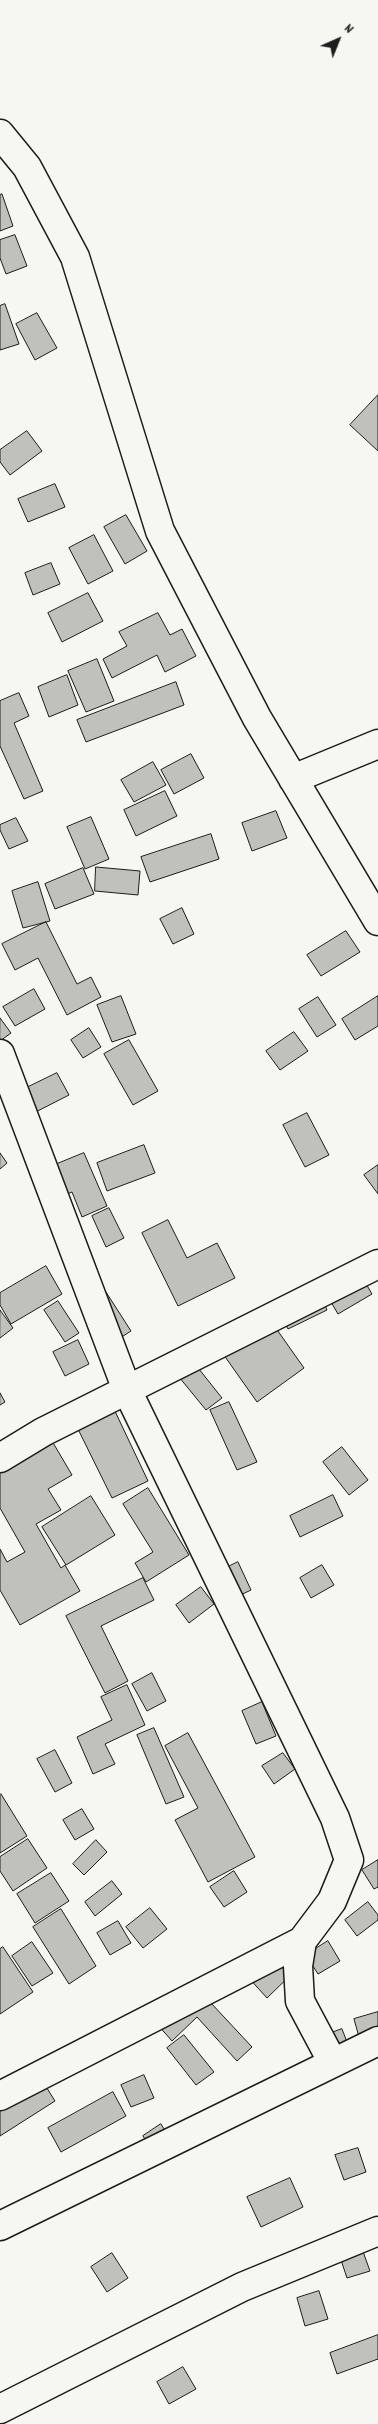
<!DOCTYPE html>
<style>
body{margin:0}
#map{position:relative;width:378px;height:2424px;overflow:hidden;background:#f6f6f2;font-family:Dekko,sans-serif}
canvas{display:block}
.north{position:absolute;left:313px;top:15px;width:50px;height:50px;-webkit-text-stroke:4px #f6f6f2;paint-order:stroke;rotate:44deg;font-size:14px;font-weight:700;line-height:20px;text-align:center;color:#1c1c1c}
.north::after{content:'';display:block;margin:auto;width:18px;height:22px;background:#1c1c1c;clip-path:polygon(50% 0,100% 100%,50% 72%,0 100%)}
</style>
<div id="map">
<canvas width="378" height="2424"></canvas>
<div class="north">N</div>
</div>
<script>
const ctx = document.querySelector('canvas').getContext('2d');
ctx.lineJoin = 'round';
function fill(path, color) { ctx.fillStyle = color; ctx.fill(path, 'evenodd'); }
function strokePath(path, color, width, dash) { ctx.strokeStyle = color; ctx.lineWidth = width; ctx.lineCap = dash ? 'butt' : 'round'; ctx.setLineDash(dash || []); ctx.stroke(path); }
const building = new Path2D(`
 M2,194l11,32 -13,5v-36z
 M15,235l12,31 -21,8 -6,-16v-18z
 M5,304l14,40 -19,6v-44z
 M37,313l20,35 -22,12 -19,-36z
 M378,395v56l-28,-26z
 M27,431l15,20 -32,24 -10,-13v-12z
 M55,484l10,23 -37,15 -10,-23z
 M126,515l21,36 -22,13 -21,-37z
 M94,535l19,36 -25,13 -19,-36z
 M51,563l9,21 -27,11 -8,-22z
 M88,593l15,28 -41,21 -14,-29z
 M158,613l12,22 12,-6 14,27 -31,16 -8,-17 -45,23 -9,-19 24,-13 -8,-14z
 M97,659l17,42 -28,11 -18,-41z
 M67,675l11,30 -29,12 -11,-30z
 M176,682l8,23 -98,37 -9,-22z
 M19,693l10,23 -15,7 29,68 -19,8 -24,-53v-45z
 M191,754l13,24 -30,16 -13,-24z
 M153,762l13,23 -32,17 -13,-22z
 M165,791l12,25 -41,20 -12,-26z
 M276,811l11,27 -35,13 -10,-28z
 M91,817l18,42 -24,10 -18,-42z
 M16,818l12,23 -19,8 -9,-19v-5z
 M211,834l8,25 -69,23 -9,-25z
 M96,867l44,4 -2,24 -43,-4z
 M83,868l11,26 -39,15 -10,-25z
 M38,882l12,39 -27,7 -11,-37z
 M182,908l12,26 -21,10 -13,-25z
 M46,922l31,62 14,-7 10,20 -34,18 -29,-57 -23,12 -13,-26z
 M346,931l14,21 -39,24 -14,-21z
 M34,989l11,20 -30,17 -12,-19z
 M121,996l15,38 -24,8 -15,-37z
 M378,996v30l-23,14 -13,-21z
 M318,997l18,28 -19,12 -18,-28z
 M0,1018l11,15 -11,8z
 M89,1028l12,19 -18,11 -12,-18z
 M294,1032l14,19 -28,19 -14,-19z
 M129,1040l29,51 -25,14 -29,-51z
 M57,1073l12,22 -49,25 -12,-23z
 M307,1113l22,42 -24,12 -22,-42z
 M144,1145l11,28 -48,18 -10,-28z
 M0,1153l7,10 -7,6z
 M84,1153l23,53 -25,11 -10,-25 -19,8 -13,-29z
 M378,1165v29l-14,-19z
 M109,1208l15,30 -18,9 -14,-31z
 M168,1220l19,38 30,-15 18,35 -57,28 -36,-73z
 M46,1266l16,28 -51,30 -11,-19v-12z
 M358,1270l14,24 -34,20 -14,-24z
 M104,1289l27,42 -22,14 -27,-43z
 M318,1290l9,20 -39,19 -10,-20z
 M58,1301l21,32 -14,9 -21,-32z
 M0,1310l13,18 -13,10z
 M268,1317l36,51 -47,34 -36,-51z
 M78,1340l11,24 -24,12 -12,-24z
 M195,1364l27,34 -16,12 -27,-33z
 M0,1393l5,9 -5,3z
 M229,1402l28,60 -20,8 -27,-60z
 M113,1407l35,74 -36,17 -36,-73z
 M52,1441l20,34 -24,14 13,21 -25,14 25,44 4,-3 15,26 -60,34 -20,-35v-41l7,13 18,-10 -25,-44v-37z
 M342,1447l26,33 -19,15 -26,-33z
 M148,1488l41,67 -43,27 -11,-19 18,-11 -30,-48z
 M333,1495l10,21 -43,21 -10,-21z
 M91,1496l24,39 -49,30 -24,-38z
 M238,1562l13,28 -21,10 -14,-27z
 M322,1565l12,20 -23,13 -11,-20z
 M143,1578l11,22 -53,26 27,55 -23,12 -39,-77z
 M201,1587l13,17 -25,19 -13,-18z
 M152,1673l14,28 -19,10 -15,-27z
 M127,1685l18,40 -40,19 10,20 -22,10 -16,-37 35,-17 -11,-23z
 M262,1702l14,34 -20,8 -14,-33z
 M154,1728l30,69 -18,7 -29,-69z
 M188,1733l67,124 -47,25 -33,-62 23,-12 -33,-62z
 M55,1750l17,33 -17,9 -18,-33z
 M283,1753l12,16 -21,15 -12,-18z
 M1,1794l26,42 -27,17v-58z
 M82,1809l12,20 -19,11 -12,-20z
 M28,1839l19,29 -34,23 -13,-20v-14z
 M96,1840l11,12 -23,23 -11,-11z
 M378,1860v27l-4,2 -12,-19z
 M234,1871l13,21 -23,15 -14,-20z
 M51,1873l18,28 -34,22 -18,-29z
 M112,1881l10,13 -27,22 -10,-14z
 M368,1902l10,13v5l-21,16 -12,-16z
 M150,1908l17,21 -24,19 -17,-21z
 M61,1909l35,57 -27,18 -36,-57z
 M118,1921l13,22 -21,12 -13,-22z
 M328,1941l12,20 -22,13 -12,-19z
 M32,1942l21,31 -21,13 -20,-30z
 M280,1945l20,21 -33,32 -20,-22z
 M3,1947l30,45 -33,22v-65z
 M197,1988l55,59 -15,14 -40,-44 -25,24 -15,-17z
 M378,2012v39l-14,4 -10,-36z
 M342,2029l12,31 -34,-23z
 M184,2035l30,37 -18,13 -29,-37z
 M35,2069l20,32 -55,35v-45z
 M144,2075l10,23 -23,9 -10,-22z
 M113,2092l13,24 -65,36 -13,-24z
 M161,2124l14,23 -18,12 -14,-23z
 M358,2148l8,24 -22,8 -9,-25z
 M290,2178l13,29 -42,20 -14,-30z
 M361,2246l9,25 -23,7 -8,-24z
 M112,2253l16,25 -21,14 -16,-25z
 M319,2291l9,28 -23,7 -8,-28z
 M378,2335v24l-41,15 -7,-21z
 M183,2367l13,22 -27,15 -12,-22z`);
fill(building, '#c0c0bd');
strokePath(building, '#1c1c1c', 1);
const minor = new Path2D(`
 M0,134l27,33 48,90 85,274 97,187 121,203
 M293,779l85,-35
 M0,1054l127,336 208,428 14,42 -17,41 -30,40 -4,25 2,35 33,62
 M0,1458l43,-26 335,-168
 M0,2096l302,-155
 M0,2226l378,-185
 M0,2409l242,-122 136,-56`);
strokePath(minor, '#1c1c1c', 31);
strokePath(minor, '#f6f6f2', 28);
</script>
